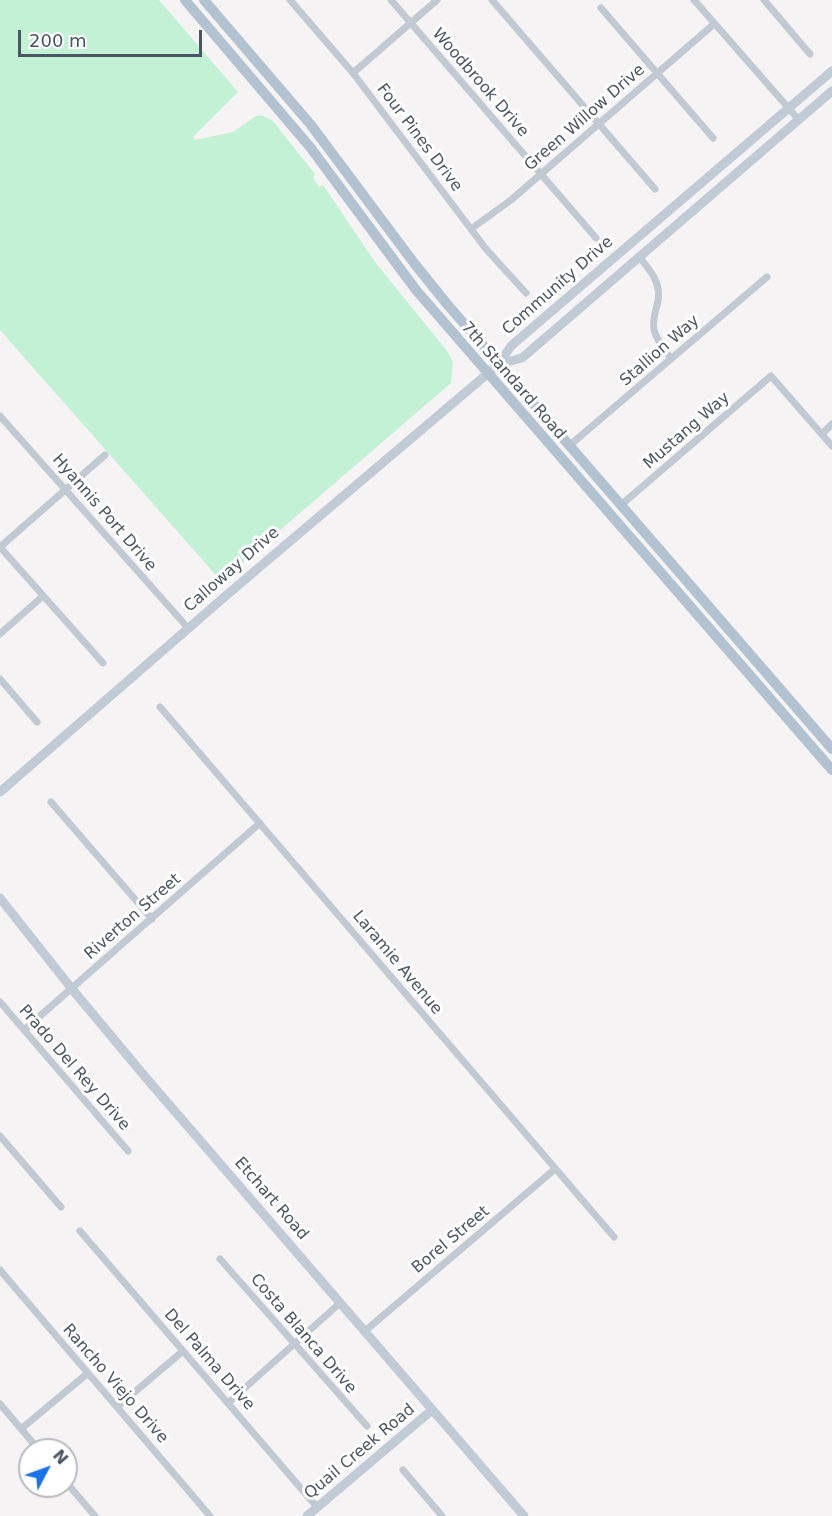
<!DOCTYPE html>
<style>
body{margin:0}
#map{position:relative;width:832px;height:1516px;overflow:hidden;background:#f5f3f3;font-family:"DejaVu Sans",sans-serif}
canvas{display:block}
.north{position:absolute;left:18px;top:1438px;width:60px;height:60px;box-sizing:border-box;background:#fff;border:2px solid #b7bbc0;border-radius:50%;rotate:49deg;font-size:16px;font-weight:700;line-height:24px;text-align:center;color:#4a5661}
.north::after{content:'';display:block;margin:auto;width:21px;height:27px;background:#1a73e8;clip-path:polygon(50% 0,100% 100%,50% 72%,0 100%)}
.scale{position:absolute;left:18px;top:30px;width:184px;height:27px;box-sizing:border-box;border:3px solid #4a5661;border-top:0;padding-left:8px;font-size:18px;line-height:21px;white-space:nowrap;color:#4a5661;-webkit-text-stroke:4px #fff;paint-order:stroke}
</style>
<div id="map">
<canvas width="832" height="1516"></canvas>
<div class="north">N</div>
<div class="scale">200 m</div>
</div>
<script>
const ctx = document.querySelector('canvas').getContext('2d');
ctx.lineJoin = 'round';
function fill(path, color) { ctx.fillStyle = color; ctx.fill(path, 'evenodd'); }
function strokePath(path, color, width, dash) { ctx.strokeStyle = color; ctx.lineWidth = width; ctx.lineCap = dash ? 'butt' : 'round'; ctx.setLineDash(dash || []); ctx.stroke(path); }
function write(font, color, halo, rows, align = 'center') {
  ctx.font = font + ' "DejaVu Sans",sans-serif'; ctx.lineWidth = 6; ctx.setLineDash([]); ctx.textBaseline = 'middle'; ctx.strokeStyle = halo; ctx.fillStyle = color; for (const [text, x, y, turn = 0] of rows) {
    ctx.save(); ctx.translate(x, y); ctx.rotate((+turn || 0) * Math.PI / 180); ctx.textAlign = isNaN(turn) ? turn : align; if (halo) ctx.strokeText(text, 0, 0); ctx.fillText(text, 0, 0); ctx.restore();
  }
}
fill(new Path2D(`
 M0,0h159l79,92 -45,45 2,3 38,-8 23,-16 5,-1 11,5 43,54 -2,4 6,9 4,-2 52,77 72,89 6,11 -2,21 -230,198 -221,-251z`), '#c3f1d5');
strokePath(new Path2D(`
 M290,0l63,73 133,176 40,44
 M391,0l205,238
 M492,0l163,189
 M694,0l105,120
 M764,0l46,54
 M601,8l112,130
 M353,73l84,-73
 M471,229l40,-29 203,-176
 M640,258c11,13 21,25 18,43 -2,10 -6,18 -4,29 3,11 11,20 17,29
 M0,416l188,212
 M822,434l10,-10
 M570,445l197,-168
 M621,505l150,-129 61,70
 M0,547l103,116
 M0,547l105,-92
 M0,634l43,-38
 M0,679l37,43
 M160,707l454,530
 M51,802l101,117
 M0,1002l128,149
 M24,1030l236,-207
 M0,1136l61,71
 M80,1231l237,276
 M220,1259l147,167
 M0,1270l210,246
 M365,1331l190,-162
 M228,1403l112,-100
 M0,1404l39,46
 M117,1407l66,-56
 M21,1429l67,-56
 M403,1470l39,46
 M66,1482l29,34`), '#c1cad2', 7);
strokePath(new Path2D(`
 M499,364l23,-6 310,-267
 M0,792l229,-199 270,-229 12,-18 321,-275
 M0,898l72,91 75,90 377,437
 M307,1516l125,-106`), '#c1cbd6', 9);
strokePath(new Path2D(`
 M185,0l125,147 106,143 416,480
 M204,0l107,125 103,138 33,41 385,445`), '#b3c2d1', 10);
write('16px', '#4a5661', '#fff', [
 ["Woodbrook Drive",480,83,49],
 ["Green Willow Drive",585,118,-41],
 ["Four Pines Drive",419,138,53],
 ["Community Drive",558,286,-41],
 ["Stallion Way",660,351,-41],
 ["7th Standard Road",513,381,49],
 ["Mustang Way",687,431,-41],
 ["Hyannis Port Drive",104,513,49],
 ["Calloway Drive",232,570,-41],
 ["Riverton Street",133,917,-41],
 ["Laramie Avenue",397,963,50],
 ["Prado Del Rey Drive",74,1068,49],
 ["Etchart Road",271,1199,49],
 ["Borel Street",451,1240,-40],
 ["Costa Blanca Drive",303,1334,49],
 ["Del Palma Drive",209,1360,49],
 ["Rancho Viejo Drive",115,1384,49],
 ["Quail Creek Road",360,1452,-40]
]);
</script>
